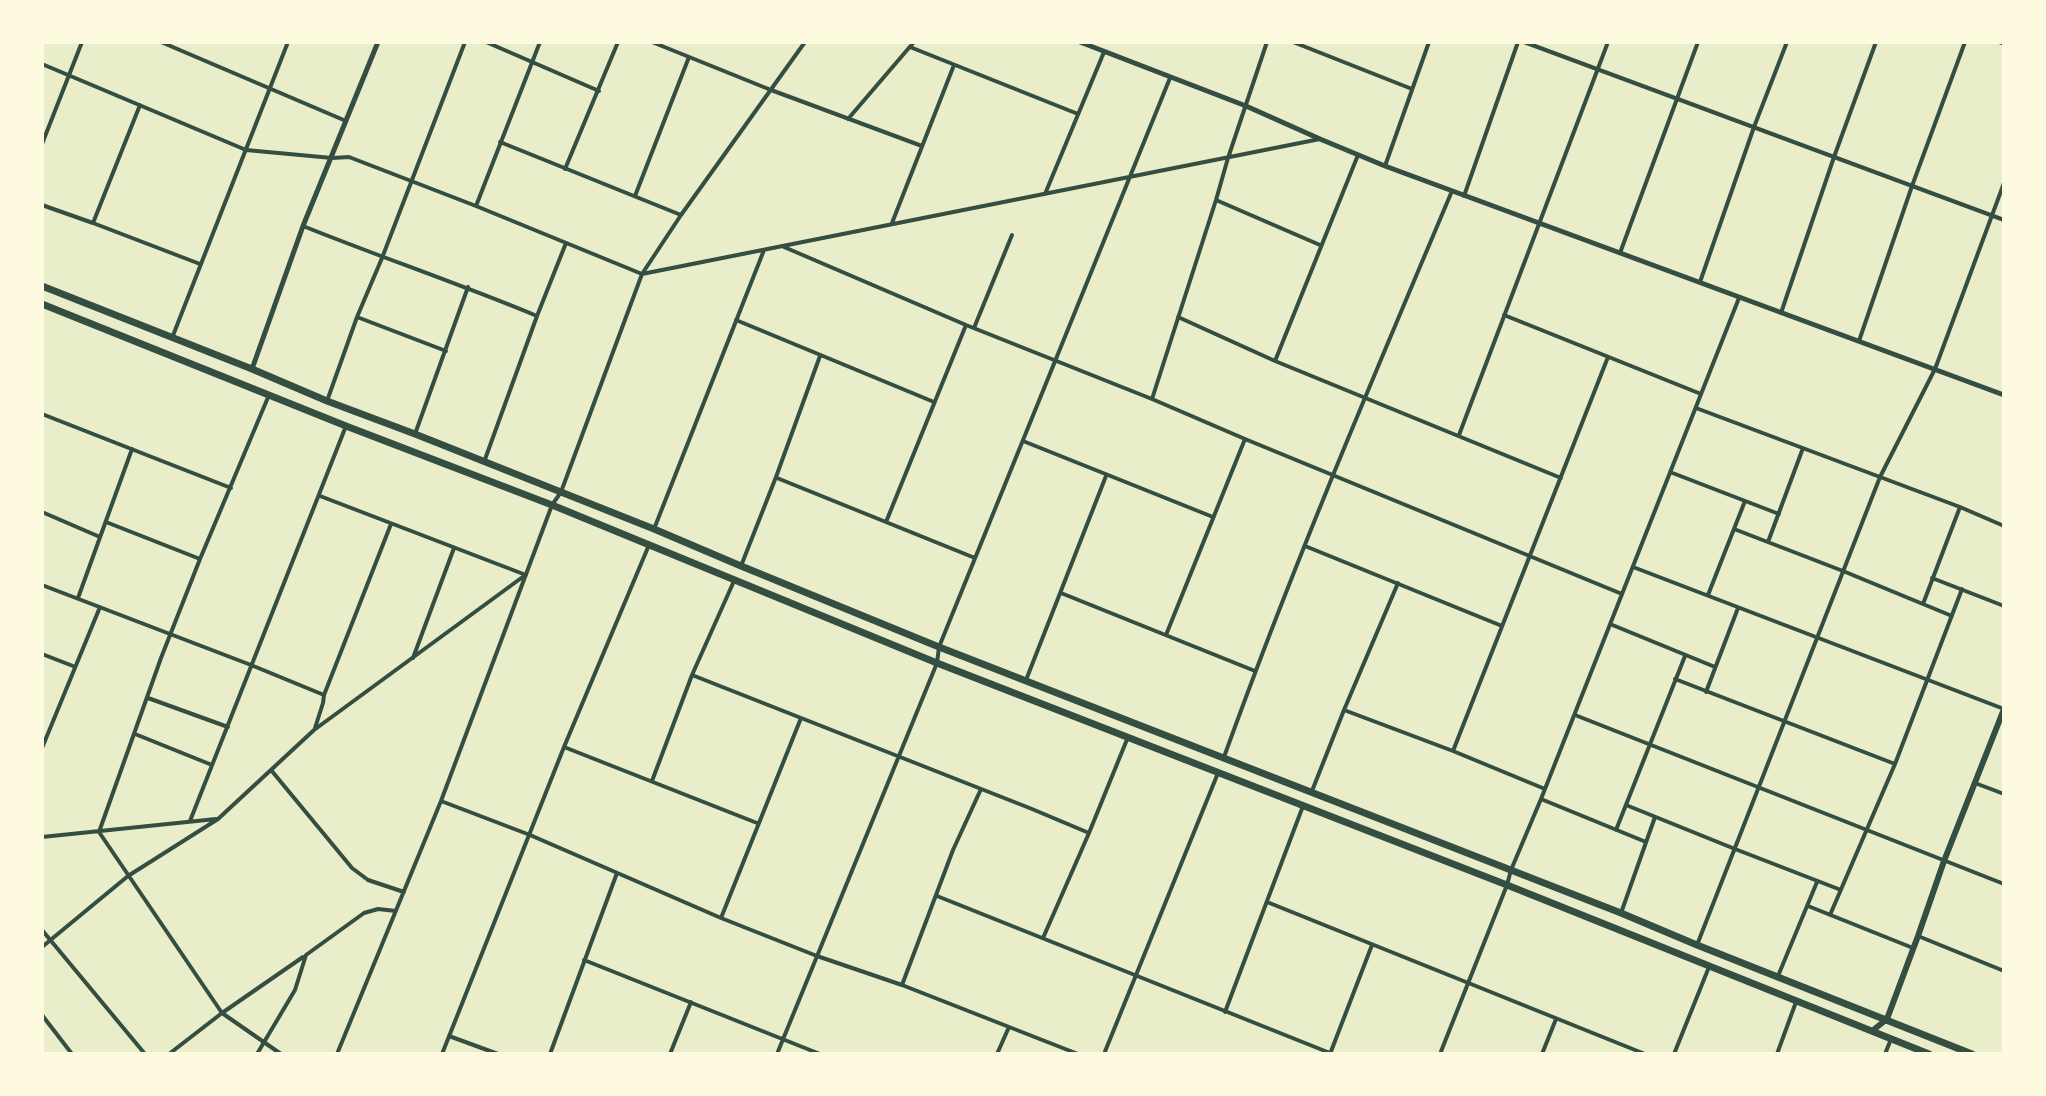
<!DOCTYPE html>
<style>
body{margin:0}
#map{position:relative;width:2046px;height:1096px;overflow:hidden;background:#e9edc9;font-family:Cabin,sans-serif}
canvas{display:block}
.frame{position:absolute;inset:0;border:44px solid #fefae0;pointer-events:none}
</style>
<div id="map">
<canvas width="2046" height="1096"></canvas>
<div class="frame"></div>
</div>
<script>
const ctx = document.querySelector('canvas').getContext('2d');
ctx.lineJoin = 'round';
function strokePath(path, color, width, dash) { ctx.strokeStyle = color; ctx.lineWidth = width; ctx.lineCap = dash ? 'butt' : 'round'; ctx.setLineDash(dash || []); ctx.stroke(path); }
strokePath(new Path2D(`
 M161,42l185,79
 M486,42l113,49
 M652,42l119,48 151,56
 M1293,42l119,47
 M1524,42l480,178
 M1999,42l5,2
 M910,47l168,67
 M42,64l204,86 86,8 17,-1 127,49 166,68 678,-135
 M848,119l66,-77
 M500,142l181,73
 M42,144l40,-102
 M1385,166l44,-124
 M565,169l53,-127
 M1045,194l59,-142
 M635,196l54,-139
 M1464,196l54,-154
 M1216,200l104,45
 M42,205l51,18 47,-118
 M476,206l64,-164
 M93,223l107,41
 M892,223l62,-158
 M303,226c77,31 157,58 234,90
 M784,247l182,78 186,74 93,40 377,155
 M1620,253l78,-211
 M1700,282l54,-155 33,-85
 M1781,313l53,-156 42,-115
 M1504,315l197,79
 M357,317l89,34
 M1178,317l97,44 286,117
 M736,320l198,82
 M974,328l38,-93
 M172,338l116,-296
 M1859,341l53,-155 53,-144
 M1275,361l83,-206
 M269,395l-69,164 -39,99 -62,174 123,181 59,41
 M1152,399l64,-199 12,-42 39,-116
 M327,401l30,-84 25,-59 83,-216
 M1696,408l264,99 44,19
 M42,414l189,74
 M415,434l53,-147
 M1459,435l149,-393
 M1023,441l190,76
 M484,462l53,-146 29,-73
 M1670,472l109,42
 M777,478l198,80
 M320,496l206,79
 M42,512l58,25
 M106,522l94,37
 M886,522l80,-197
 M654,529l110,-279
 M1734,529l109,42 109,45
 M1768,542l35,-94
 M1305,546l197,80
 M741,566l35,-89 44,-121
 M1633,567l371,142
 M1932,578l72,28
 M42,585l209,80 73,30
 M1061,593l194,78
 M1708,595l37,-94
 M78,598l54,-149
 M1923,604l37,-97
 M1610,624l105,43
 M1166,635l79,-196
 M42,654l31,12
 M413,658l41,-110
 M692,675l340,134 57,24
 M1675,679l220,85
 M1026,680l80,-204
 M1706,692l32,-84
 M148,698l80,29
 M1344,710l109,41 92,38
 M1575,715l429,169
 M315,728l8,-25 1,-8 67,-171
 M135,734l77,31
 M564,747l193,76
 M42,748l58,-141
 M1453,751l155,-394
 M1224,757c69,-192 149,-379 228,-566
 M271,770l81,98 16,12 36,12
 M652,781l40,-106 42,-94
 M1975,783l29,11
 M1312,791l32,-81 54,-127
 M1541,799l105,43
 M441,801l89,34 191,83 96,38 85,29 176,69
 M1626,805l109,44 106,41
 M190,821l156,-395
 M1616,830l69,-174
 M42,837l174,-18
 M937,896l393,157
 M1267,902l378,152
 M1808,906l105,42
 M1621,913l34,-96
 M1830,915l65,-151 67,-175
 M721,918l80,-200
 M42,930l103,124
 M1918,936l86,35
 M1043,938l46,-105 39,-96
 M1697,945l183,-468 55,-108 69,-186
 M42,947l86,-71 90,-57 96,-89 210,-154
 M584,960l236,94
 M1778,976l39,-94
 M902,985l51,-135 28,-61
 M1225,1012l78,-206
 M42,1015l30,39
 M449,1036l49,18
 M169,1054l53,-41 81,-56
 M257,1054l38,-64 11,-35 58,-42 14,-4 18,2
 M337,1054l104,-253 111,-296 9,-13 81,-218 39,-59 124,-173
 M442,1054l122,-307 85,-202
 M550,1054l67,-181
 M670,1054l21,-52
 M777,1054l160,-391 2,-16 231,-569
 M997,1054l12,-27
 M1104,1054l114,-281
 M1330,1054l42,-109
 M1440,1054l67,-169 4,-15 30,-71 198,-501
 M1542,1054l14,-35
 M1674,1054l35,-87
 M1777,1054l19,-52
 M1885,1054l6,-15`), '#344e41', 4);
strokePath(new Path2D(`
 M1080,42l166,64 74,33 65,27 619,229
 M252,369l51,-143 75,-184`), '#344e41', 5);
strokePath(new Path2D(`
 M1872,1031l15,-12 31,-83 26,-75 60,-152`), '#344e41', 6);
strokePath(new Path2D(`
 M42,286l210,83 75,32 88,33 239,95 87,37 198,81 682,266 76,32 275,109
 M42,304l304,122 206,79 385,158 570,222 422,169`), '#344e41', 7);
</script>
